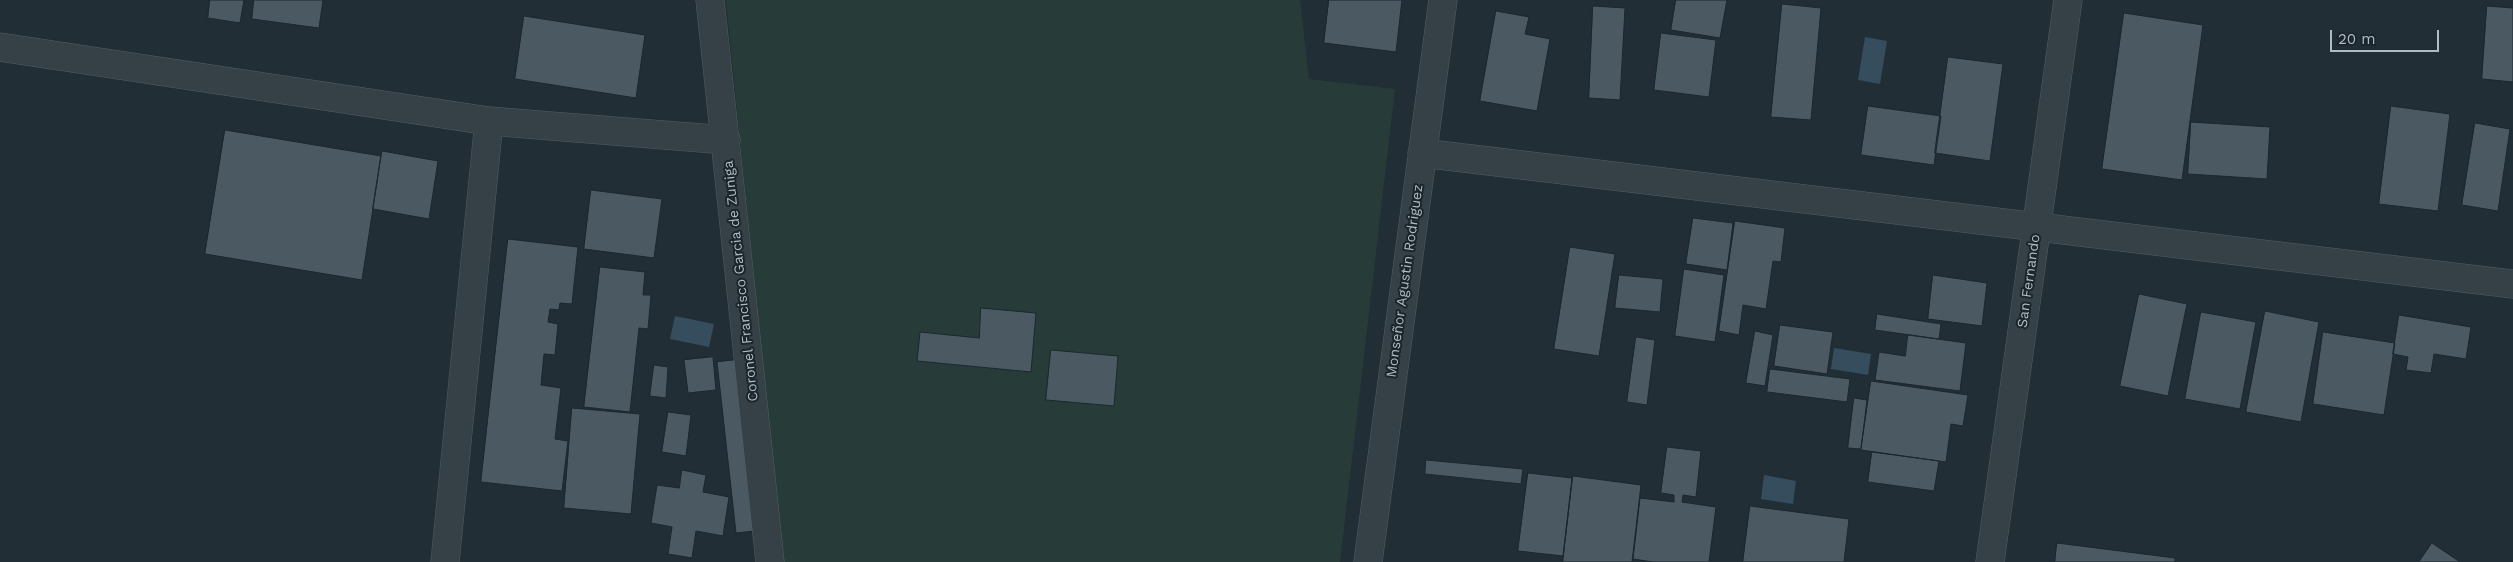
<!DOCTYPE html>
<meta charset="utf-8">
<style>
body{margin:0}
#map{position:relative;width:2513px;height:562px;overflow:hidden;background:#222e36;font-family:"Work Sans",sans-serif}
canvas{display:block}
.scale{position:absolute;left:2330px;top:30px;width:109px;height:22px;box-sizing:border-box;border:2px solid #b0bbc4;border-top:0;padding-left:6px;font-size:15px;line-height:18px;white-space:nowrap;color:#b0bbc4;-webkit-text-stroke:4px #1b252c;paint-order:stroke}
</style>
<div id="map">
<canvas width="2513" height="562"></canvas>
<div class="scale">20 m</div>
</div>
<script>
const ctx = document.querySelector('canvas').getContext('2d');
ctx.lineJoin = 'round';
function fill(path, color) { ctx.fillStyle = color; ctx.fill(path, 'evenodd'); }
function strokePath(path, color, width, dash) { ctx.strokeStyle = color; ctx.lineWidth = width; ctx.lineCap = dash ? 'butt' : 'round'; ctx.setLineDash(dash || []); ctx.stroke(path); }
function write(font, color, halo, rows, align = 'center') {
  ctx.font = font + ' "Work Sans",sans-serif'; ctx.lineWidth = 4; ctx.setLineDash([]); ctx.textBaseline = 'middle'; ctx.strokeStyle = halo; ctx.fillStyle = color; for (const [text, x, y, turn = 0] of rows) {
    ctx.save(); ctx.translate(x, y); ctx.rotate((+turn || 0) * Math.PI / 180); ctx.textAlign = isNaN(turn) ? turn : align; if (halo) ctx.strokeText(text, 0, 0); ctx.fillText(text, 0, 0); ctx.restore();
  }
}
fill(new Path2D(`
 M726,0h574l9,79 86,10 -55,473h-558z`), '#273c38');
fill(new Path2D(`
 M1865,37l22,4 -7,43 -22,-4z
 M675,316l39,8 -5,23 -39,-8z
 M1834,348l37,6 -3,21 -37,-6z
 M1764,475l32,6 -3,23 -32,-5z`), '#364d5d');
const building = new Path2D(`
 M210,0h34l-4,23 -32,-5z
 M254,0h69l-4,28 -67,-9z
 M1329,0h73l-6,52 -72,-9z
 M1676,0h51l-7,38 -49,-8z
 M1782,4l39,4 -10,112 -40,-3z
 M1593,6l32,2 -5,92 -31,-2z
 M2487,6l26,2v74l-31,-3z
 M1496,11l33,6 -4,17 25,5 -13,72 -57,-10z
 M2124,13l79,12 -21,155 -80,-11z
 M524,16l121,19 -9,63 -121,-19z
 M1661,33l55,7 -7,57 -55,-7z
 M1948,57l55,7 -13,97 -55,-8z
 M1868,106l73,10 -7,49 -73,-10z
 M2391,106l59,8 -12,97 -59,-7z
 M2191,122l79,5 -3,52 -79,-5z
 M2475,123l35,6 -12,82 -36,-6z
 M225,130l156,26 -19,124 -157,-26z
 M382,151l56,10 -9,58 -56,-10z
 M591,190l71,9 -8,59 -70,-9z
 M1693,218l40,5 -6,47 -41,-6z
 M1735,221l50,7 -4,34 -8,-1 -7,48 -23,-4 -4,30 -20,-4z
 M508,239l70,8 -6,57 -12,-1 -1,7 -9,-1 -2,13 10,2 -3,31 -11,-1 -3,31 20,3 -6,51 13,2 -6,50 -81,-9z
 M1570,247l45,7 -16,102 -45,-7z
 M600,267l45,5 -2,23h8l-3,34 -9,-1 -9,84 -46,-5z
 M1684,269l40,6 -9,67 -40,-6z
 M1619,275l44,4 -3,33 -45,-4z
 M1933,275l54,8 -5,43 -54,-7z
 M2139,294l48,10 -19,92 -48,-10z
 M981,308l55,5 -5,59 -114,-11 3,-29 59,6z
 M2265,311l54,11 -18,100 -55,-10z
 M2201,312l55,10 -16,87 -55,-10z
 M1877,314l64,10 -2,15 -64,-9z
 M2399,315l72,12 -5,32 -32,-5 -3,19 -25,-3 2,-13 -15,-3z
 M1780,325l53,7 -6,42 -53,-8z
 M1755,331l18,4 -8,51 -19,-3z
 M2323,332l72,11 -11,72 -71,-11z
 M1908,335l58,8 -6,48 -85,-11 4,-28 26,4z
 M1636,337l19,3 -8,65 -20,-3z
 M1051,350l67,6 -4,50 -68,-6z
 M713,357l3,33 -28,3 -4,-33z
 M745,359l19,171 -28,3 -19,-171z
 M654,365l14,2 -2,31 -16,-2z
 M1770,369l80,10 -3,23 -80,-10z
 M1871,381l97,14 -5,31 -12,-2 -5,38 -85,-12z
 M1854,398l13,2 -6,49 -13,-1z
 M572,408l68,6 -9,100 -67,-6z
 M668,412l23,3 -5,41 -24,-4z
 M1667,447l34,4 -5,46 -13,-2 -1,7 34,5 -7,55h-56l-20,-3 7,-61 34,4v-7l-13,-2z
 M1872,452l67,9 -5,30 -66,-9z
 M1426,460l97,9 -2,15 -96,-10z
 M682,470l24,5 -3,17 26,5 -6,39 -27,-5 -4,27 -24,-4 4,-27 -21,-4 6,-38 22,3z
 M1528,473l44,5 -9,78 -45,-5z
 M1573,476l68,9 -9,77h-69z
 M1750,506l99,13 -5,43h-101z
 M2057,543l118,15v4h-120z
 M2432,543l28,19h-41z`);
fill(building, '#4a5962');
strokePath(building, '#1c272e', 1);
const minor = new Path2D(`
 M710,0l60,562
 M0,47l489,74 237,19
 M1422,153l1091,131
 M445,562l44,-441
 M1368,562l75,-562`);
const tertiary = new Path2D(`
 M1990,562l78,-562`);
strokePath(minor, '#535e65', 29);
strokePath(tertiary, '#535e65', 29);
strokePath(minor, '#354047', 28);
strokePath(tertiary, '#354047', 28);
write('14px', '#b0bbc4', '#1b252c', [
 ["Coronel Francisco Garcia de Zuniga",741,281,-96],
 ["Monseñor Agustin Rodriguez",1405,281,-82],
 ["San Fernando",2029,281,-82]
]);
</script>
